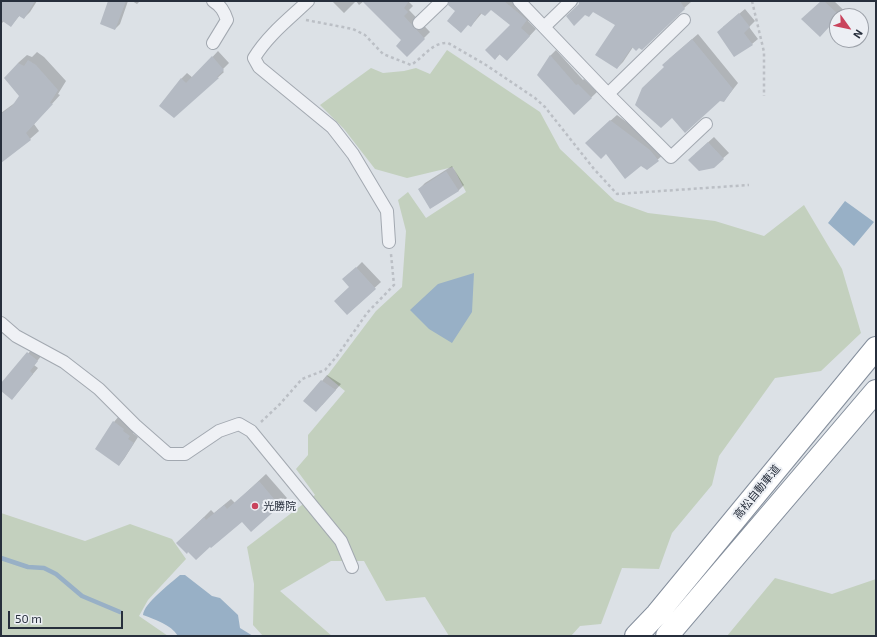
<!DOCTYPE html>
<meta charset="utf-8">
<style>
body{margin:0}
#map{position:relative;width:877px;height:637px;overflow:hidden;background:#dce1e6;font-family:"Exo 2",sans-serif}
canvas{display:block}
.frame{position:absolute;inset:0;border:2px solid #272f3c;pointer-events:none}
.north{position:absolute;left:829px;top:8px;width:40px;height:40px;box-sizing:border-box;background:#eceff4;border:1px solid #9da2aa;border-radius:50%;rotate:123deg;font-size:11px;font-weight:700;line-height:16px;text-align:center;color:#272f3c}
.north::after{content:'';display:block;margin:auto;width:14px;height:18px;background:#c9435c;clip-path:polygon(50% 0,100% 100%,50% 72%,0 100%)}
.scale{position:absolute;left:8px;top:611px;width:115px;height:18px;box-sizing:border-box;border:2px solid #272f3c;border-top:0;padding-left:5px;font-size:12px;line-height:14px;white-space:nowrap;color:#272f3c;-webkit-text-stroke:3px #eceff4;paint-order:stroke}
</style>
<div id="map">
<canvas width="877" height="637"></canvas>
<div class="frame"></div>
<div class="north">N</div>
<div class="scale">50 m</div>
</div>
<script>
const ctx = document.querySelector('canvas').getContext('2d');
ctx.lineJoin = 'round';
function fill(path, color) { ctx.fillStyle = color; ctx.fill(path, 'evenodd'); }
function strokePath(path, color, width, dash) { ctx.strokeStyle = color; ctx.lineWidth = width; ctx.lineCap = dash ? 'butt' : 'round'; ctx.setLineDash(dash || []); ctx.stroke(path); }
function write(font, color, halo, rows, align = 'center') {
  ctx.font = font + ' "Exo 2","Noto Sans JP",sans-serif'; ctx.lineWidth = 4; ctx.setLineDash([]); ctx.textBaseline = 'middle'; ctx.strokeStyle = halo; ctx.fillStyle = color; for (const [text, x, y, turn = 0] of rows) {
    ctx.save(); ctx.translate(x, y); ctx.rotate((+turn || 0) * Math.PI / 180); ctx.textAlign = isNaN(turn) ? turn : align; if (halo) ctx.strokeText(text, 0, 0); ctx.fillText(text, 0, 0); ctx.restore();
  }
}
fill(new Path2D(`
 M447,50l93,62 20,37 55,52 33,12 67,8 49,15 40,-31 38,64 19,64 -40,38 -46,7 -56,78 -7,29 -40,48 -13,36 -37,-1 -21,56 -21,2 -9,10h-122l-24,-39 -39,4 -22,-40h-33l-51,30 52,45h-69l-10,-11 1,-41 -7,-37 68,-52 -19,-26 12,-14v-20l37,-44 -18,-15 49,-65 26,-24 4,-56 -8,-31 10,-8 18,26 40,-26 -13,-25 -46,11 -32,-9 -31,-40 -24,-24 51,-37 12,5 21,-2 12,-3 14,6z
 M1,513l84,28 45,-17 42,15 14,20 -38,41 -9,16 29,20h-167z
 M775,578l57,16 44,-15v57h-149z`), '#c3d0be');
fill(new Path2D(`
 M845,201l29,21 -20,24 -26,-23z
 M474,273l-2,39 -20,31 -23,-14 -19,-19 28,-26z
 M180,575h5l27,21 8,2 18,17 2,13 13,8h-75c-8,-12 -22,-16 -35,-21 1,-12 27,-31 37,-40z`), '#98b0c6');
fill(new Path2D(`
 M3,1h34l-7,11 -6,6 -4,-3 -9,11 -7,-5 -2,2 -1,-1v-18z
 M109,1h19l-8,23 -5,5z
 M132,1h8l-3,3z
 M334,1h76l-1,1 4,4 -4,4 21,22 -23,23 -4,-15 -39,-39 -5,4 -3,-4 -12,12 -11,-11z
 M450,1h68l15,11 -5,9 8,8 -22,24 -14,1 -5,5 16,-34 -20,-16 -9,4 -11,13 -15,-15z
 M603,1h87l1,1 -52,45h-6l-10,15 -6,6 -1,-43z
 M822,1h12l16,15h-13v16z
 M745,9l10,12 -6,6 9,12 -6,5 -29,-17z
 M698,34l40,49 -14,18 -58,-34 3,-8z
 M556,50l27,30 1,-1 13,13 -23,22 -24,-58z
 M218,51l11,12 -7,7 2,2 -50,45 7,-38 6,-6 6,5z
 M37,52l7,5 22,24 -8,13 2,1 -26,29 5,7 -9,8 -29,14v-40l15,-11 4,-6 -2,-33 9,-8 5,2z
 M617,115l39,29 8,10 -17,15 -55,-32z
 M714,137l15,16 -16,14 -18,-13z
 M452,166l12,19 -6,6 -39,-2 6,-6z
 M362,262l19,20 -34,31 3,-26 -6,-7z
 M33,348l9,7 -8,10 4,3 -26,31 -11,-9v-5z
 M327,375l14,9 -19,21v-24z
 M119,416l16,14 -2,3 5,4 -14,22 -5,6 -5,-43z
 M266,474l21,24 -36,32 -8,-9 -58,15 26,-26 3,3 17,-14 4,4z`), '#0003');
strokePath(new Path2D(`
 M1,558l27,9 16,1 12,6 26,22 38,16`), '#98b0c6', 4.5);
fill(new Path2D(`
 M1,1h34l-11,18 -5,-3 -8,11 -10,-7z
 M108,1h18l-11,29 -15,-6z
 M362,1h47l-5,7 4,4 -4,4 21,23 -18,18 -11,-11 5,-6z
 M449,1h55l23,19 -6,8 9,8 -23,25 -8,-7 -4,6 -10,-10 25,-25 -19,-15 -6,6 -5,-3 -9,14 -3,-2 -7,8 -14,-12 8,-10 -7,-6z
 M578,1h102l5,8 -43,41 -3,-2 -3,3 -4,-4 -15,22 -22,-14 20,-30 -22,-13 -4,5 -4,-2 -11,11 -8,-10 13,-12z
 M821,1h3l16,15h-3v18l-7,-8 -10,11 -19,-18z
 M739,13l11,14 -6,6 9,12 -19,12 -17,-25z
 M692,39l41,50 -9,13 -4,-1 -35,32 -13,-15 -11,10 -26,-23 7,-17 22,-21 -2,-2z
 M550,55l26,30 2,-1 14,14 -18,17 -37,-40z
 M212,56l12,14 -7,7 2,1 -45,40 -15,-12 22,-28 5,5z
 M28,60l8,5 22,25 -8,13 3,1 -27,29 5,7 -30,23v-49l11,-8 7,-10 -15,-18 14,-15 6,3z
 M610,120l40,30 9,11 -12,9 -6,-4 -16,13 -19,-25 -5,5 -16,-16z
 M708,142l16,17 -10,9 -15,3 -11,-11z
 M446,171l13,20 -29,18 -12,-20z
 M356,267l20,22 -29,26 -13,-14 15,-14 -7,-8z
 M27,352l11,9 -8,10 3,3 -21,26 -11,-9v-8z
 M321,380l15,10 -20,22 -13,-11z
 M113,421l11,8 -1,2 7,5 -2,3 6,4 -15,23 -24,-17z
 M259,481l21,25 -29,26 -9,-10 -31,26 -1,-1 -14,13 -8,-8 -1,2 -11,-11 28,-26 2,3 18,-15 3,4z`), '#b4bac3');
const street = new Path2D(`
 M308,1c-19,18 -40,34 -54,57l5,9 73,60 21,27 34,57 2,31
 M519,1l89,93 63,63 35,-33
 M419,23l23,-22
 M544,27l27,-26
 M213,43l14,-23c-3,-9 -6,-14 -14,-19
 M608,94l76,-74
 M1,323l15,13 48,26 35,27 36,36 33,29h17l34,-23 20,-7 12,7 90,110 11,26`);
const highway = new Path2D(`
 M636,636l21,-22 219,-266
 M667,636l209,-245`);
strokePath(street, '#a2a8b0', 14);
strokePath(highway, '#848e9c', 24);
strokePath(new Path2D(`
 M752,1l12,51v44
 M306,20l47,9 12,6 18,19 28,11c13,-8 21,-23 37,-22l38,22 49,33 10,9 49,62 23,25 132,-9
 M261,422l19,-18 22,-25 23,-9 12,-14 30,-43 27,-28 -3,-31`), '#bbbfc5', 2.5, [3, 3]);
strokePath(street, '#eff1f5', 12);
strokePath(highway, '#fff', 22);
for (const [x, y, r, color] of [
 [255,506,4,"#c9435c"]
]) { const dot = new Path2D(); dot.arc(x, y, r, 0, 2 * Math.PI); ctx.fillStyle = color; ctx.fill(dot); strokePath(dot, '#eceff4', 1.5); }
write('11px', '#272f3c', '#eceff4', [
 ["高松自動車道",757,492,-51]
]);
write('11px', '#272f3c', '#eceff4', [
 ["光勝院",263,506]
], 'left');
</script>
